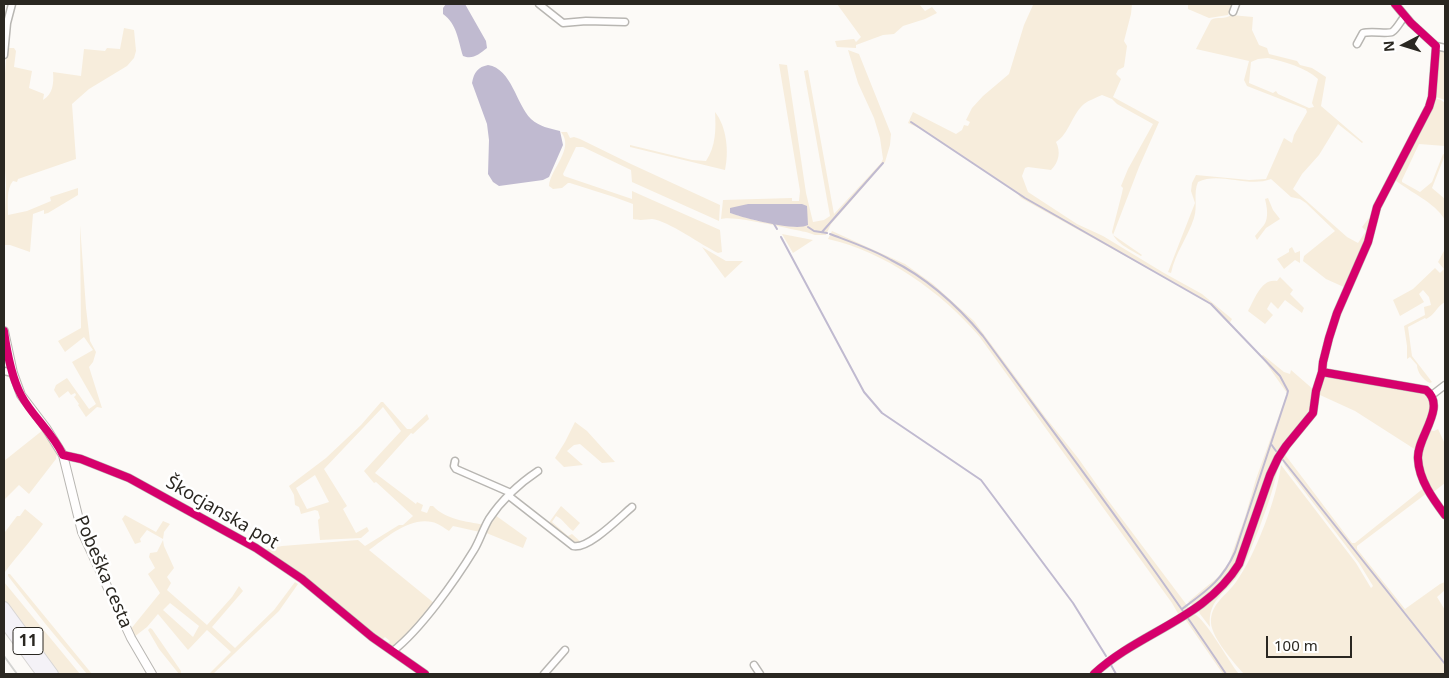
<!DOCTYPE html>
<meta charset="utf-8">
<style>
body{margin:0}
#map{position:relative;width:1449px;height:678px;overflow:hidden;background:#fcfaf7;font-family:"Noto Sans",sans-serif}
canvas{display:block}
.frame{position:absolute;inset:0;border:5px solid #2a2721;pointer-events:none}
.north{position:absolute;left:1379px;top:20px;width:50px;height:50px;-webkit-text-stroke:4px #fff;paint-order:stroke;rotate:265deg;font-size:14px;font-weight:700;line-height:20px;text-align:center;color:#2a2721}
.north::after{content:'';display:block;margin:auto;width:18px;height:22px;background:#2a2721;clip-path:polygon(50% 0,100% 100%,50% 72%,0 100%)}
.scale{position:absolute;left:1266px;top:636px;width:86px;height:22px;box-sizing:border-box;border:2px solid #2a2721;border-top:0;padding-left:6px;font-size:15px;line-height:18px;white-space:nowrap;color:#2a2721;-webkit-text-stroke:4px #fff;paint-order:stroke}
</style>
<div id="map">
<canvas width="1449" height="678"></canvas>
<div class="frame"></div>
<div class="north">N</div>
<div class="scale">100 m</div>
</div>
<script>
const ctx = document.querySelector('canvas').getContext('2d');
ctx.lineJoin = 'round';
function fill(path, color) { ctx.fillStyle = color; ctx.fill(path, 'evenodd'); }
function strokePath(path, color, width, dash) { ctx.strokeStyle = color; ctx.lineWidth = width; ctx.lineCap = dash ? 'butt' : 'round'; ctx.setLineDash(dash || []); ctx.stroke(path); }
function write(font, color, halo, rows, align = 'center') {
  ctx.font = font + ' "Noto Sans",sans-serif'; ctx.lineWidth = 5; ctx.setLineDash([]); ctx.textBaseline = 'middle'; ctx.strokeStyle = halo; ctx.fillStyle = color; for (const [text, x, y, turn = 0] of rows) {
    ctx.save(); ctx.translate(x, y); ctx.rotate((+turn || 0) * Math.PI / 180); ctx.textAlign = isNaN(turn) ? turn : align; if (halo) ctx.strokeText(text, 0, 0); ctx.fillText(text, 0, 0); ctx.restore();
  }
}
fill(new Path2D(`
 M837,4h82l6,7 7,-4 5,6 -12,6 -22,7 -9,8 -11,1 -27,10v3l-19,-1 -2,-6 19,-2 2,3 5,-5z
 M1032,4h100l-1,10 -7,27 3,5 -3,21 -6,3 -2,4 5,5 -8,18 46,25 -20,45 -26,68 29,20 -1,1c-10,-6 -26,-13 -29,-24l10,-39 1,-5 -2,-2 7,-17 25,-45 -36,-20 -5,-5 -10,-4c-6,3 -13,5 -18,9 -12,10 -15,30 -28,38 5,10 3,20 -5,28l-23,-3 -3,1 -3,8 6,16 49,32 26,12 61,37 38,21 30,25 -3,5 -16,-17 -9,-7 -183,-102 -6,-7 -92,-61 -15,-7 5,-11 43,22 6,-4 2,-5 4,1 2,-4 -4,-2 6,-12 11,-12 26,-22 15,-49 9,-20z
 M1188,4h45l-5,11 -19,3 -21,-9z
 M1231,15l22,2 -1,13 7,15 8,3 2,6 28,7 3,4 12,3 14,9 -5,29 42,36 -1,1 -24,-19 -19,31 -17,19 -9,15 54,48 11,6 8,-12 -4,-4 7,-9 3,1 -3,13 -23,56 -20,-9 -23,-18 1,-5 31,-25 -29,-28 -6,-4 -9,-2 -20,-18c-23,9 -52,-8 -73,3 -5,11 0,24 -4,36 -6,19 -19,35 -23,55l-3,-1 27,-69 -4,-12 1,-8 4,-8 53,5 17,-1 18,-41 8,5 2,-8 13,-23 -1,-3 -59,-23 -3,-6 5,-19 -53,-12 15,-29c6,-4 14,0 20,-5zM1268,58c17,4 37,9 50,21l-6,24 2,4 -5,1 -31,-14 -2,-3 -3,2 -24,-10 2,-21 7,-3z
 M124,28l10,2 2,21 -2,7 -7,8 -38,23 -17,15 4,55 -58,20 -1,3 -4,-1c-7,8 -5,24 -5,34l19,-4 24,-10 -1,-4 28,-9v7l-30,18 -4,1v-4l-11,4 -3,38 -20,-7h-6l2,-60 -2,-31v-68l3,-38h7l2,3 -2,16 18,4 -3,17 15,6 -1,6c10,-6 11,-17 10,-28l28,4 3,-27 21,2 2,-3 13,1z
 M1438,49h7v51l-12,-4z
 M848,50l11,4 32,80 -1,11 -5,17 -54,62 -5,11h-11l-9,-3c-18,-3 -71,-17 -85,-13l2,-19 69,-2v3h7l1,-10 -21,-127 8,1 19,128 7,29 11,-2 6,-4 -26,-145 4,-1 26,144 47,-51 2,-4 -3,-21 -6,-20 -16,-35zM748,204h54l-6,23 -38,-6 -28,-8z
 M1434,98l7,2 4,3v43l-26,-2 -17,36v2l18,10 12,-10 11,-28 2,1 -13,33 13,11v21c-10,-18 -36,-28 -51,-41z
 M715,112c12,15 14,40 10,58l-95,-23v-2l62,15 14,1c10,-15 10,-32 9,-49z
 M561,132h6l3,6 4,-1 6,2 51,25 89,41 -1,16 -87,-39 -1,-12 -48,-23h-7l-13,27 1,2 68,23v-8l88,39 2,22 -4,1c-15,-7 -51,-33 -66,-34 -6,0 -10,2 -19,0v-15l-19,-7 -44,-14h-2l-6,5 -9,1 -4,-3c1,-17 26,-37 12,-54z
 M1268,198l5,12 7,9 -14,9 -9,12 -2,-4c3,-4 6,-7 9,-11 5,-7 3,-18 1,-26z
 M80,225l6,83 4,33 6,11 -3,10 -4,5 13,41 -5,-1 -11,10 -8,-12 1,-1 -5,-7 2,-2 -1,-2 -4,2 -3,-4 -9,7 -5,-8 2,-5 11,-7 22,31 7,-5 -24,-42 21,-12 -9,-13 -19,15 -7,-11 23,-13z
 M832,231l73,33 28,20 41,37 72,97 32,40 29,41 82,109v3l-9,6 -8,-14 -193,-267c-38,-44 -93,-84 -151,-97z
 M782,234l31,6 -20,13z
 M702,247l24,14h17l-18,17z
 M1292,247l3,6 5,-2v12l-5,-3 -11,9 -7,-10 12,-7v-3z
 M1445,249v53c-8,4 -10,13 -19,17l-1,-1 -17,9 4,29 20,26 -2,1c-7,-3 -13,-11 -13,-18l-7,-8 -3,2v-13l-3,-20 21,-11 -1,-8 7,-2 -2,-8 -6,-7 -4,4 5,8 -24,14 -7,-16 20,-11 22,-21 5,5 4,-4 -6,-7z
 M1280,277l13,13 -3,4 14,14 -2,5 -17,-13 -7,9 -7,-7 -4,7 6,6 -8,9 -17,-13c7,-12 13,-33 29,-30z
 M1263,355l21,17 6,2 1,-4 23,20 -2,13 -5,11 -27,37 -42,112 -13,19 -31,24 -6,-4 30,-25 11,-15 16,-45 11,-38 31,-86 -26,-37z
 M1325,375l101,17 4,4 1,15 -15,39 -61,-39 -35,-16 1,-13z
 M381,402h2l24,27h4l16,-15 2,5 -16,15 -2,-1 -36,40 41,31 1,-2 6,3 -2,6 6,2 3,-7h3c13,14 33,15 51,19l-4,7 -27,-6 -4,5c-5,-3 -11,-8 -17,-9 -23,-5 -46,16 -63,28l65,53c-12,15 -25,37 -42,45l-6,-3 4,-4 -5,-4 -4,4 -118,-91 19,-4 76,-6 7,6 34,-21h4l10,-9 -37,-34 -2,1 -10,-12 37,-40 -18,-24 -59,62 23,37 -4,3 13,24 11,-6 2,4 -8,7 -41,2 -2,-20 2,-2 -2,-7 -3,-1 -14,4 -2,-7 -4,-2 -1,-10 -5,-9 37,-28 35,-33zM315,475l14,27 -22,7 -11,-21z
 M575,422l12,9 28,31 -13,1 -22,-19 -6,1 -7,6 16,14 -19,2 -9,-9 10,-16z
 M1438,429l7,15v39l-13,10c-12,-30 -17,-32 -3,-63l5,1z
 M43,430l14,22 -1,7 -27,35 -10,-9 -15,15v-39z
 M1283,452l69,91h3l70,-56 2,6 -70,53v3l48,60 35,-25 5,-2v8l-8,7 8,13v64h-201c-10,-11 -32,-36 -33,-51 -1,-19 15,-27 25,-41 19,-26 41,-84 45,-117l75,98 15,25 2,-2 -14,-23 -74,-97 -3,-7z
 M1279,459c-3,24 -11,45 -19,67 -6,15 -11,29 -18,43 -13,24 -35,28 -32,58l-10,-13 -2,-5 30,-25 12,-18z
 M561,506l19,17 -7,8c-7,-5 -9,-11 -17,-15l-4,6 16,14 4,-2 11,10 -9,1 -26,-21z
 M25,509l18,15c-12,17 -27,33 -38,48l-1,-41 1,1 12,-16h3z
 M125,515l31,17 7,-11 7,3 -6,8 -1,7 -16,-9 -7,9 1,3 -6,2 -13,-25z
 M495,515l32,23 -4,10 -39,-16z
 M163,540l1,6 10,22 -7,9 4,6 -4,7 40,35 25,-28 7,-11 4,5 -31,36 23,21 39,-38 21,-28 3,2 -19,27 -66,63h-4l22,-22 -24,-22 -19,20 -30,-36 -11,13 -13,10 -4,-7 30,-37 -12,-19 7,-6 -6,-11 1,-4 7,-1zM170,603l29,23 -6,11 -30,-27z
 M8,574h2l82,100h-5c-27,-32 -54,-65 -79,-98z
 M4,582l76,92h-20l-56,-74z
 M1194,614c12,5 34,47 45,60h-16l-38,-55z
 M150,628l2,1 29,42v3h-2l-20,-25 -11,-19z`), '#f7eddc');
fill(new Path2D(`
 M446,4h19l21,37 1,7c-8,6 -14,12 -24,8 -5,-16 -6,-32 -20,-42v-6z
 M488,65c24,4 28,39 43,54 9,8 18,9 29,12l3,14 -14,32 -6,3 -44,6 -6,-4 -5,-8 1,-34 -2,-16 -15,-41c2,-11 6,-16 16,-18z
 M748,204h54l5,2 1,19c-12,7 -64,-7 -78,-12v-5z`), '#c0bad0');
strokePath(new Path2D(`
 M911,122l114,76 186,106 69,72 8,15 -1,4 -52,157c-13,29 -29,39 -53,57
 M774,224l3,5
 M808,227l6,4 13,2
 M822,232l61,-69
 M830,234c21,8 42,15 61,26 36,18 66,45 92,76 82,112 166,223 243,338
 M781,237l83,155 18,21 99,67 92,123 33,53
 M1271,444l5,7
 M1283,460l162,204
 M1111,665l5,9`), '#c0bad0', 2);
const minor = new Path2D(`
 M539,4l24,19 23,-2 39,1
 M1395,4l16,19 25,23 -4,51 -3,10 -52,100 -9,35 -31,71 -8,25 -6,24 -1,10 104,18c22,17 -10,48 -8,69 1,21 15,40 27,56
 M1233,12l3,-8
 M1357,44l6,-11c8,-2 25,1 29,-1 5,-3 9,-12 13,-16
 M1436,46l9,2
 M4,55l3,-32 5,-19
 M4,371l9,2
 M1432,395l13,-10
 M63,455l18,4 48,19 127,70 46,31 70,58 53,37
 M455,461l-1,5 2,3 55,24
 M509,496l64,50c15,4 47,-29 59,-39
 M393,651c28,-22 62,-70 81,-101 6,-10 9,-21 15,-31 12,-18 31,-36 49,-48
 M754,665l6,9
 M544,674l21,-24
 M1094,674c45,-42 111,-55 145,-110l31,-89 8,-17 8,-12 27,-33 3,-22 6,-19`);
const tertiary = new Path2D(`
 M4,331l9,42 8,22 25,33 17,27 19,77 49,106 21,36`);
const trunk = new Path2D(`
 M4,607l49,67
 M4,622l38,52`);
strokePath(minor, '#b8b6b2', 9);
strokePath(tertiary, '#b8b6b2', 10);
strokePath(trunk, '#d8d6d4', 12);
strokePath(minor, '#fffefe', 6);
strokePath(tertiary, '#fffefe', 8);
strokePath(trunk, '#f4f2f7', 10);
strokePath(new Path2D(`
 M4,656l13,18`), '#d4d4d2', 2);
strokePath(new Path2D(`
 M1395,4l16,19 25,23 -4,51 -3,10 -52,100 -9,35 -31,71 -8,25 -6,24 -1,10 104,18c22,17 -10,48 -8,69 1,21 15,40 27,56
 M4,331c3,21 7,45 17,64 11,21 31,37 42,60l18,4 48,19 127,70 46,31 70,58 53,37
 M1094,674c45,-42 111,-55 145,-110l31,-89 8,-17 8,-12 27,-33 3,-22 6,-19`), '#d6006c', 8);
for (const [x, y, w] of [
 [28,641,30]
]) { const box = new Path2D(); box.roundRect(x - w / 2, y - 13.5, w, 27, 4); ctx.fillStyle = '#fff'; ctx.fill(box); strokePath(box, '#2a2721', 1); }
write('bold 16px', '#2a2721', null, [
 ["11",28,641]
]);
write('18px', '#2a2721', '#fff', [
 ["Škocjanska pot",222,513,30],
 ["Pobeška cesta",103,572,67]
]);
</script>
